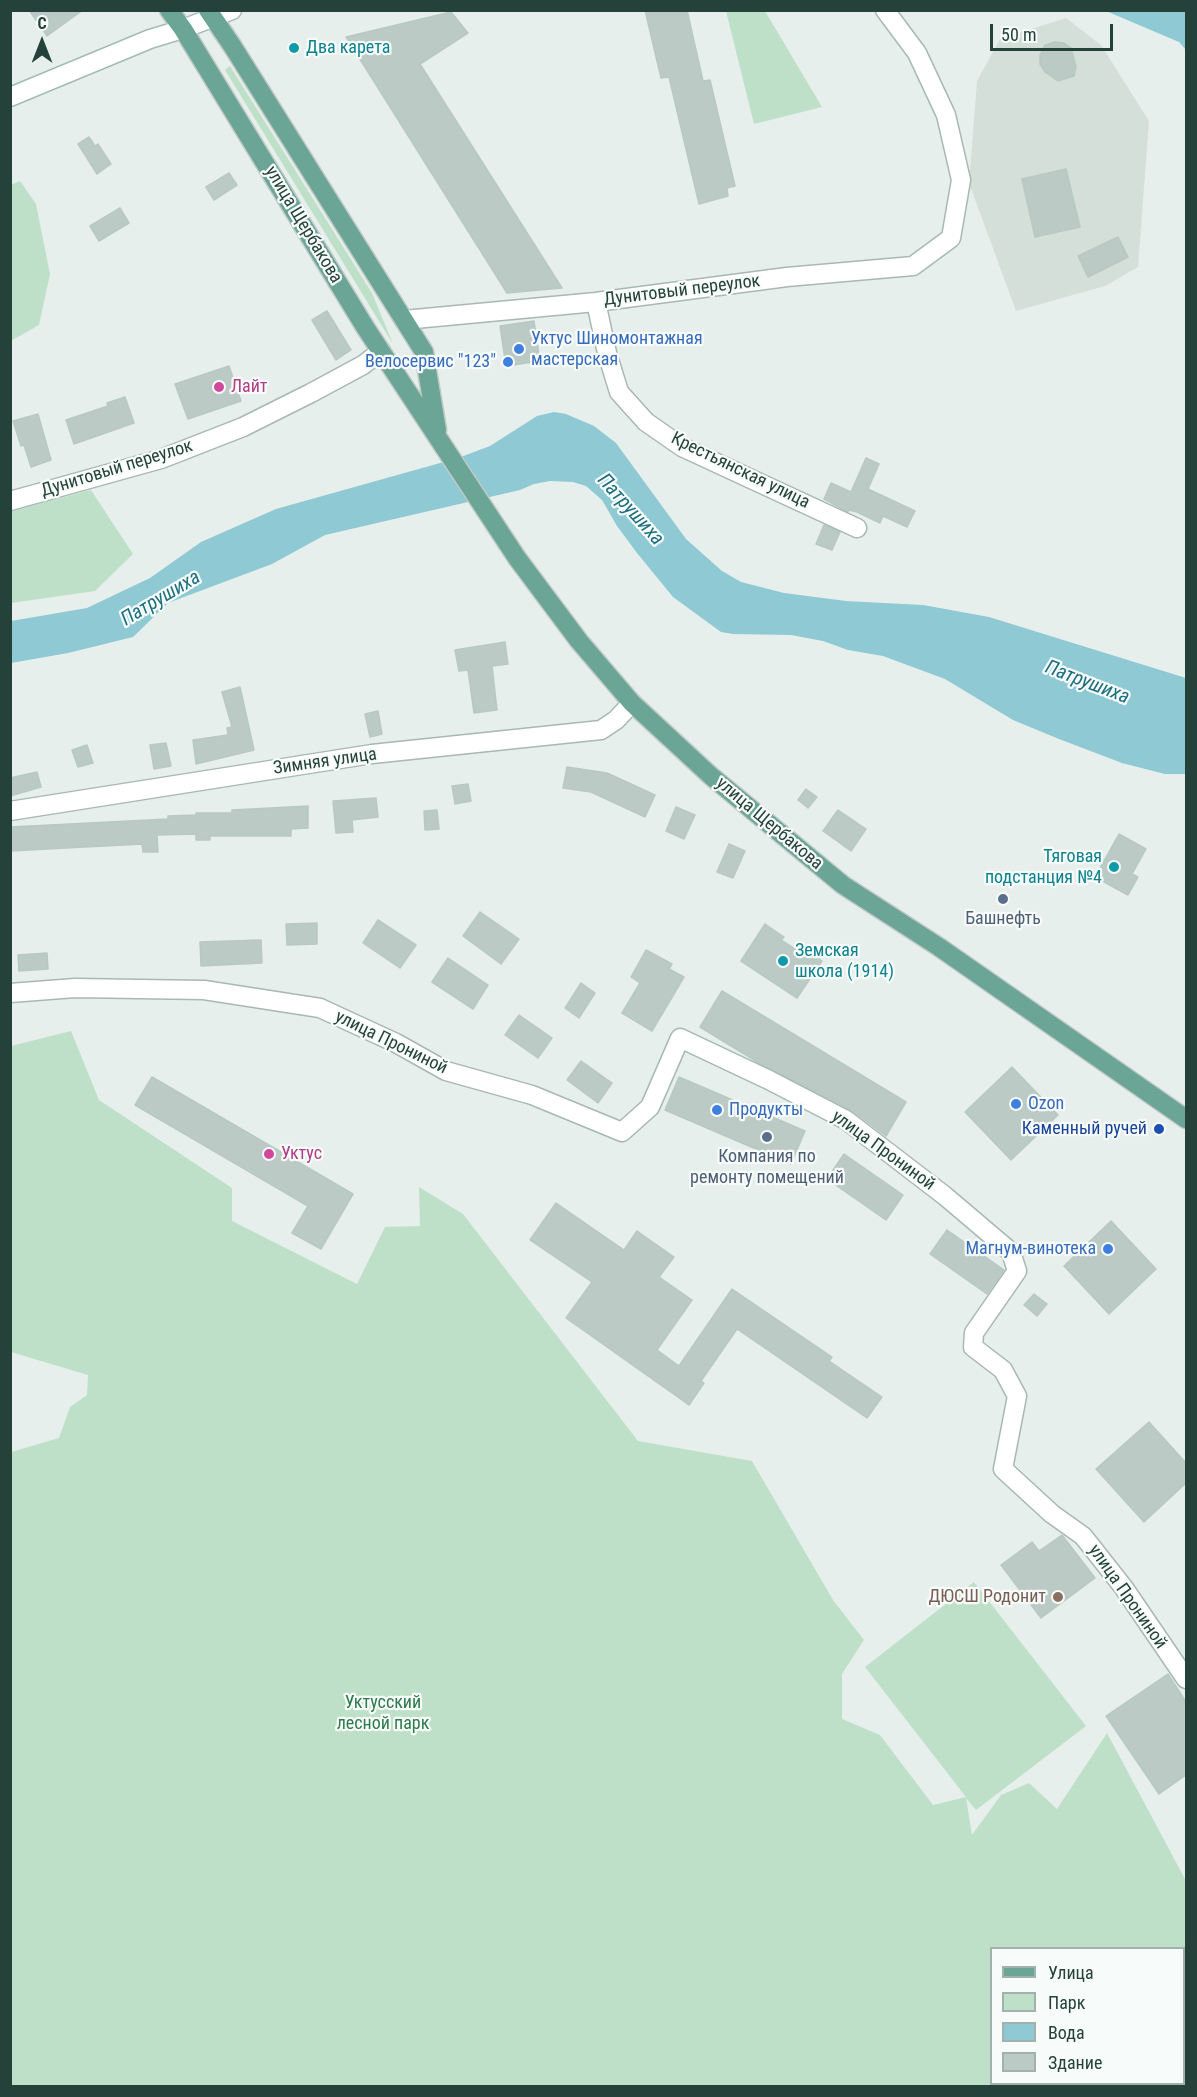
<!DOCTYPE html>
<meta charset="utf-8">
<style>
body{margin:0}
#map{position:relative;width:1197px;height:2097px;overflow:hidden;background:#e6efeb;font-family:"Roboto Condensed",sans-serif}
canvas{display:block}
.frame{position:absolute;inset:0;border:12px solid #24423a;pointer-events:none}
.legend{position:absolute;left:990px;top:1947px;width:195px;height:138px;box-sizing:border-box;background:#f7fbf9;border:2px solid #a3b1ad;margin:0;padding:8px 10px;list-style:none;font-size:18px;color:#24423a}
.legend li{display:flex;align-items:center;gap:12px;height:30px}
.legend b{width:30px;border:2px solid #a3b1ad}
.north{position:absolute;left:12px;top:12px;width:60px;height:60px;-webkit-text-stroke:4px #f7fbf9;paint-order:stroke;rotate:0deg;font-size:16px;font-weight:700;line-height:24px;text-align:center;color:#24423a}
.north::after{content:'';display:block;margin:auto;width:21px;height:27px;background:#24423a;clip-path:polygon(50% 0,100% 100%,50% 72%,0 100%)}
.scale{position:absolute;left:990px;top:24px;width:123px;height:27px;box-sizing:border-box;border:3px solid #24423a;border-top:0;padding-left:8px;font-size:18px;line-height:21px;white-space:nowrap;color:#24423a;-webkit-text-stroke:4px #f7fbf9;paint-order:stroke}
</style>
<div id="map">
<canvas width="1197" height="2097"></canvas>
<div class="frame"></div>
<ul class="legend">
<li><b style="height:8px;background:#6aa596"></b>Улица</li>
<li><b style="height:16px;background:#bfe0c8"></b>Парк</li>
<li><b style="height:16px;background:#8ec9d4"></b>Вода</li>
<li><b style="height:16px;background:#bbcac4"></b>Здание</li>
</ul>
<div class="north">С</div>
<div class="scale">50 m</div>
</div>
<script>
const ctx = document.querySelector('canvas').getContext('2d');
ctx.lineJoin = 'round';
function fill(path, color) { ctx.fillStyle = color; ctx.fill(path, 'evenodd'); }
function strokePath(path, color, width, dash) { ctx.strokeStyle = color; ctx.lineWidth = width; ctx.lineCap = dash ? 'butt' : 'round'; ctx.setLineDash(dash || []); ctx.stroke(path); }
function write(font, color, halo, rows, align = 'center') {
  ctx.font = font + ' "Roboto Condensed",sans-serif'; ctx.lineWidth = 4.5; ctx.setLineDash([]); ctx.textBaseline = 'middle'; ctx.strokeStyle = halo; ctx.fillStyle = color; for (const [text, x, y, turn = 0] of rows) {
    ctx.save(); ctx.translate(x, y); ctx.rotate((+turn || 0) * Math.PI / 180); ctx.textAlign = isNaN(turn) ? turn : align; if (halo) ctx.strokeText(text, 0, 0); ctx.fillText(text, 0, 0); ctx.restore();
  }
}
fill(new Path2D(`
 M1066,18l35,27 48,76 -11,146 -33,19 -89,25 -47,-128 8,-102 23,-42z`), '#d4dfda');
fill(new Path2D(`
 M726,11h39l57,96 -68,17z
 M230,66l142,227 21,51 -168,-274z
 M20,181l16,23 14,70 -11,51 -28,16v-156z
 M91,490l42,64 -38,37 -84,12v-92z
 M71,1031l28,69 133,88v33l125,63 28,-57 35,-1 -1,-39 44,27 175,227 114,20 81,139 31,40 -22,34v45l38,16 53,70 33,-8 -101,-130 109,-85 112,144 -110,84 -10,-12 6,37 29,-40 28,-12 28,26 50,-76 79,148v205h-1175v-634l48,-14 11,-31 17,-12 1,-20 -77,-23v-306zM992,1948h192v136h-192z`), '#bfe0c8');
fill(new Path2D(`
 M1106,11h80v39l-7,-8z
 M554,412l12,2 28,12 22,17 70,96 36,32 19,11 43,11 62,8 77,4 66,12 197,61v96h-21l-43,-11 -63,-24 -46,-19 -68,-41 -62,-23 -35,-6 -25,-9 -32,-6 -58,-1 -12,-2 -48,-35 -36,-44 -20,-27 -15,-26 -16,-14 -13,-4 -23,-1 -16,3 -14,6 -195,45 -53,29 -104,39 -35,34 -65,16 -57,10v-42l76,-13 63,-30 51,-36 75,-33 182,-51 32,-12 47,-30z`), '#8ec9d4');
const building = new Path2D(`
 M29,10h54l-36,26z
 M645,10h42l16,71 7,-1 25,106 -8,2 1,8 -29,8 -30,-127 -8,1z
 M451,12l17,21 -48,31 142,224 -55,5 -161,-256z
 M1055,42l9,1 7,5 5,19 -2,9 -16,5 -13,-9 -5,-8v-9l5,-10z
 M89,137l6,9 3,-2 13,20 -14,10 -19,-30z
 M1066,169l14,58 -45,10 -13,-58z
 M229,173l8,12 -23,15 -8,-13z
 M120,208l9,15 -30,18 -9,-15z
 M1118,237l10,20 -40,20 -10,-21z
 M327,311l24,39 -15,10 -24,-40z
 M534,321l6,40 -34,5 -6,-40z
 M229,366l12,35 -53,18 -13,-35z
 M125,397l9,26 -60,21 -8,-24 42,-14 -1,-3z
 M38,414l13,46 -20,7 -7,-22 -3,1 -8,-25z
 M866,458l13,6 -11,25 47,22 -8,16 -24,-11 -3,7 -23,-11 -8,-2 -1,2 -24,-13 7,-16 20,9z
 M824,525l16,7 -8,18 -16,-6z
 M505,642l3,22 -16,2 5,44 -23,3 -6,-43 -9,1 -4,-21z
 M240,687l14,63 -58,14 -3,-24 35,-5 -1,-7 5,-1 -10,-35z
 M378,711l4,23 -12,3 -5,-23z
 M166,743l5,23 -17,3 -4,-24z
 M87,745l6,18 -15,4 -6,-17z
 M567,767l40,6 48,22 -10,22 -54,-25 -28,-4z
 M37,772l4,15 -31,9v-18z
 M468,784l3,17 -16,3 -3,-18z
 M806,789l11,8 -9,11 -10,-8z
 M376,798l2,19 -26,3 1,12 -17,1 -3,-32z
 M308,806v22l-17,1v7h-81v4h-14v-6l-39,1 1,17h-15l-1,-8 -132,7v-24l158,-8v-3l28,-1v-2h36v-3z
 M676,807l19,8 -11,24 -18,-8z
 M437,810l2,19 -14,1 -1,-19z
 M838,810l28,19 -15,22 -28,-20z
 M1119,834l27,15 -14,25 6,3 -10,18 -33,-18z
 M729,844l16,7 -12,27 -16,-6z
 M480,912l39,27 -18,25 -38,-28z
 M378,920l38,25 -16,23 -37,-25z
 M317,923v21l-30,1 -1,-21z
 M765,924l19,13 -3,3 25,16 3,-4 13,9 -25,37 -56,-37z
 M261,940l1,23 -61,3 -1,-24z
 M646,950l26,14 -3,5 15,8 -32,54 -30,-18 18,-30 -9,-6z
 M47,953l1,16 -29,2 -1,-16z
 M448,958l40,27 -15,24 -41,-27z
 M581,983l14,10 -16,25 -14,-10z
 M722,991l184,111 -20,34 -35,-26 -92,-47 -59,-36z
 M519,1015l33,23 -14,20 -33,-23z
 M581,1061l31,22 -14,20 -31,-23z
 M1012,1067l46,48 -47,45 -46,-48z
 M152,1077l201,117 -32,55 -29,-16 16,-27 -173,-101z
 M679,1077l126,54 -14,33 -126,-54z
 M844,1154l59,41 -17,25 -59,-41z
 M556,1203l68,47 13,-19 37,26 -15,20 33,23 -35,50 22,16 53,-77 100,68 -3,4 53,36 -15,21 -130,-89 -36,52 3,2 -15,22 -123,-87 26,-36 -62,-42z
 M1111,1221l45,48 -47,45 -45,-48z
 M947,1230l57,40 -17,24 -57,-40z
 M1034,1294l13,10 -10,12 -13,-11z
 M1149,1422l37,41v20l-42,39 -48,-53z
 M1062,1535l33,43 -54,40 -40,-53 31,-23 7,9z
 M1168,1674l18,28v73l-27,19 -53,-78z`);
fill(building, '#bbcac4');
strokePath(building, '#b8c9c2', 1.5);
const street = new Path2D(`
 M596,302l11,51 12,39 27,30 36,25 175,81
 M404,320l192,-18 191,-25 126,-11 38,-28 10,-58 -15,-65 -29,-62 -32,-43
 M10,501l151,-42 82,-32 68,-34 52,-28 18,-14
 M10,811l362,-57 229,-24 15,-10 16,-17
 M10,993l65,-5 129,2 116,18 76,35 50,28 86,24 90,37 28,-25 30,-69 89,42 77,40 99,76 66,56 6,19 -43,62 -1,14 30,23 14,26 -14,73 49,45 31,22 41,52 62,91`);
const secondary = new Path2D(`
 M10,97l140,-58 33,-10 49,-19`);
const primary = new Path2D(`
 M169,10l14,19 182,298 152,231 62,83 53,62 79,73 132,109 96,62 247,172
 M208,10l25,37 191,305 13,78`);
strokePath(street, '#a8b8b2', 21);
strokePath(secondary, '#a4bbb3', 21);
strokePath(primary, '#c2cac8', 21);
strokePath(street, '#fff', 18);
strokePath(secondary, '#fff', 18);
strokePath(primary, '#6aa596', 18);
for (const [x, y, r, color] of [
 [294,48,6,"#0f9aa8"],
 [519,349,6,"#3f7fe0"],
 [508,362,6,"#3f7fe0"],
 [219,387,6,"#d1479c"],
 [1114,867,6,"#0f9aa8"],
 [1003,899,6,"#5c6f8a"],
 [783,961,6,"#0f9aa8"],
 [1016,1104,6,"#3f7fe0"],
 [717,1110,6,"#3f7fe0"],
 [1159,1129,6,"#1a4fb4"],
 [767,1137,6,"#5c6f8a"],
 [269,1154,6,"#d1479c"],
 [1108,1249,6,"#3f7fe0"],
 [1058,1597,6,"#8d6e63"]
]) { const dot = new Path2D(); dot.arc(x, y, r, 0, 2 * Math.PI); ctx.fillStyle = color; ctx.fill(dot); strokePath(dot, '#f7fbf9', 2); }
write('18px', '#0d838f', '#f7fbf9', [
 ["Два карета",306,48],
 ["Тяговая",1102,857,"right"],
 ["подстанция №4",1102,878,"right"],
 ["Земская",795,951],
 ["школа (1914)",795,972]
], 'left');
write('18px', '#24423a', '#f7fbf9', [
 ["улица Щербакова",303,225,59],
 ["Дунитовый переулок",682,291,-7],
 ["Дунитовый переулок",117,469,-17],
 ["Крестьянская улица",740,471,26],
 ["Зимняя улица",325,762,-8],
 ["улица Щербакова",769,824,40],
 ["улица Прониной",391,1043,26],
 ["улица Прониной",883,1151,36],
 ["улица Прониной",1127,1597,55]
]);
write('18px', '#366cbe', '#f7fbf9', [
 ["Уктус Шиномонтажная",531,339],
 ["мастерская",531,360],
 ["Велосервис \"123\"",496,362,"right"],
 ["Ozon",1028,1104],
 ["Продукты",729,1110],
 ["Магнум-винотека",1096,1249,"right"]
], 'left');
write('18px', '#b23c85', '#f7fbf9', [
 ["Лайт",231,387],
 ["Уктус",281,1154]
], 'left');
write('18px', '#4e5e75', '#f7fbf9', [
 ["Башнефть",1003,919],
 ["Компания по",767,1157],
 ["ремонту помещений",767,1178]
]);
write('18px', '#164399', '#f7fbf9', [
 ["Каменный ручей",1147,1129]
], 'right');
write('18px', '#785e54', '#f7fbf9', [
 ["ДЮСШ Родонит",1046,1597]
], 'right');
write('18px', '#2d7a4b', '#f7fbf9', [
 ["Уктусский",383,1703],
 ["лесной парк",383,1724]
]);
write('italic 20px', '#1c6f80', '#f7fbf9', [
 ["Патрушиха",630,510,48],
 ["Патрушиха",161,599,-31],
 ["Патрушиха",1087,683,21]
]);
</script>
